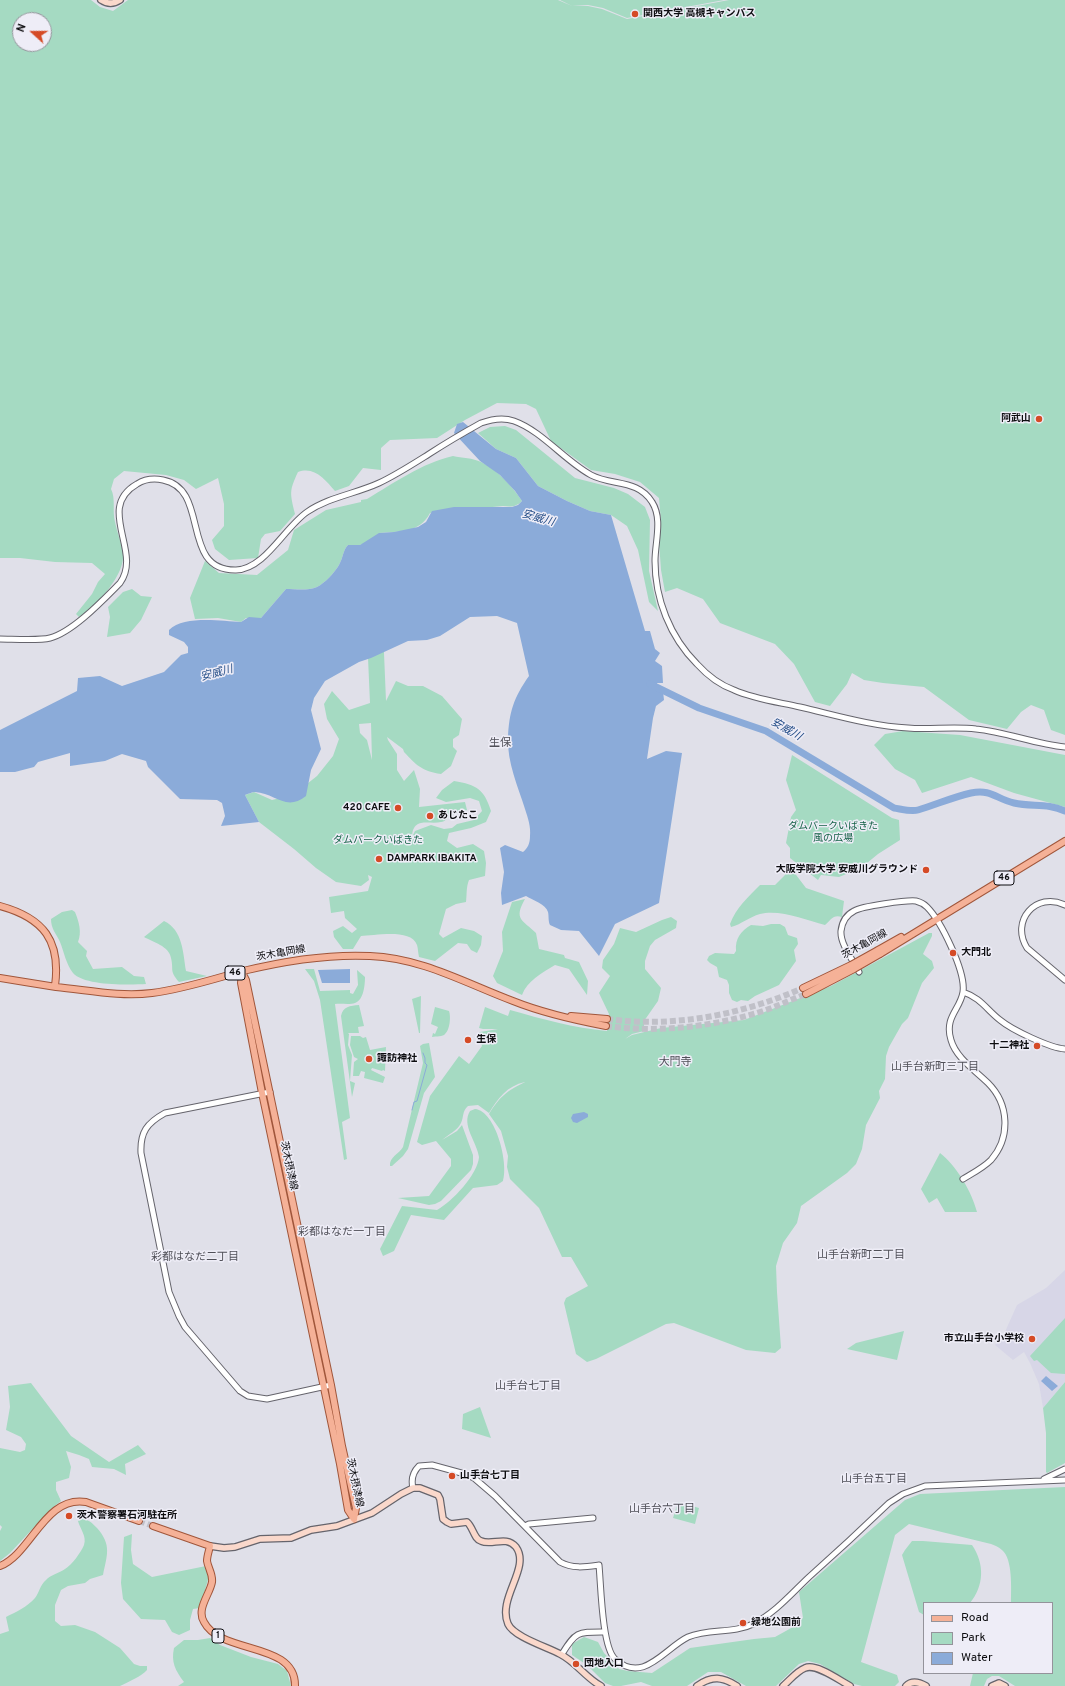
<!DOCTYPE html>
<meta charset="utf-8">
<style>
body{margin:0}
#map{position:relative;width:1065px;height:1686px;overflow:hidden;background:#e0e0e9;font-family:Overpass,sans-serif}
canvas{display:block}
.legend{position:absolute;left:923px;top:1602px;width:130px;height:72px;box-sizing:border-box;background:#eeedf7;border:1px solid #94939b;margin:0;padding:5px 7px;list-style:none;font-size:12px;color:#0d0d10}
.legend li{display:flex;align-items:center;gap:8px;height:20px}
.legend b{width:20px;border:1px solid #94939b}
.north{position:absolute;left:12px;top:12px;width:40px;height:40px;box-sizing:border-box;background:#eeedf7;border:1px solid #94939b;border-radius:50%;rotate:291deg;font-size:11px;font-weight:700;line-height:16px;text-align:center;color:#0d0d10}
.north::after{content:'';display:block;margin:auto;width:14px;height:18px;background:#d54b26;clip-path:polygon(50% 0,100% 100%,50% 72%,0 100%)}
</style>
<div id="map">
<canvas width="1065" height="1686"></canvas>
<ul class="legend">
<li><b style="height:5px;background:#f5b197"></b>Road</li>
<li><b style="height:11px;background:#a5dac2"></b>Park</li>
<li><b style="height:11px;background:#8babd9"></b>Water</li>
</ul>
<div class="north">N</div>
</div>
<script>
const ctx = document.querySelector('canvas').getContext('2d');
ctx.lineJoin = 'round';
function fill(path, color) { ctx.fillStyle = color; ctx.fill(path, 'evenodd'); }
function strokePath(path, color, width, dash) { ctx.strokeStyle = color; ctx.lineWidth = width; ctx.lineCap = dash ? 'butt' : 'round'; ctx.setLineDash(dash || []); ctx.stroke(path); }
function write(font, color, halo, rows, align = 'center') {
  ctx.font = font + ' Overpass,"Noto Sans JP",sans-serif'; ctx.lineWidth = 3; ctx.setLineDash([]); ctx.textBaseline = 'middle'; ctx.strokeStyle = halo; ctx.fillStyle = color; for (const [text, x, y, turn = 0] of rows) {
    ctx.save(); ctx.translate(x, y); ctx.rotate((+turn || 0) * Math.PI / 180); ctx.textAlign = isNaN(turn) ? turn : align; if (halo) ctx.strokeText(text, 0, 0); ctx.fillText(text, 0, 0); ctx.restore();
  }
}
fill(new Path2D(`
 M1065,1270v112l-22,26 -4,-24 -9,-21 -6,-11 -11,8 -18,-15 9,-11 13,-29 29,-17z`), '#d7d6e7');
fill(new Path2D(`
 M0,0h91l9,7 13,4 15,-11h430l14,6h16l14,3 25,10 102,-19h336v735l-14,-5 -7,-20 -13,-5 -10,7 -14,17 -38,-9 -45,-33 -41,-4 -19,-3 -12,-7 -5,11 -17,22 -15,-4 -21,-38 -19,-20 -55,-21 -17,-24 -26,-11 -12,4 -4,-22 -2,-28 2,-21 -2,-23 -19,-16 -25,-8 -24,-4 -40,-29 -15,-32 -10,-5 -29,-1 -32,17 -28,18 -47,2 -9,8v22l-18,-2 -14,18 -14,5c-10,-11 -20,-25 -37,-19 -9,19 -8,21 -3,42l-15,17 -15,3 -4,5 -3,19 -29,2 -14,-11 -3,-9 12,-14v-22l-6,-26 -22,11 -12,-9 -18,-5 -42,-4 -10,8 -3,10c5,10 1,22 4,33 2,10 6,20 8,30 3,23 -26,53 -44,65l-3,-3 16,-20 6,-12 7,-8 -13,-11 -37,-1 -35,-4h-20zM20,20h24v24h-24z
 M560,0h164l-97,18 -24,-10 -15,-3 -16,1z
 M505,426l11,4 59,48 39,10 14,6 17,13 5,13 -1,51 9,40 -9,-9 -11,-52 -11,-24 -16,-11 -21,-4 -23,-10 -29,-15 -22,-28 -20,-9 -18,-16 12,-6z
 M453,456c9,2 20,2 28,6 17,8 31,24 41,39 -6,6 -11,6 -19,5l-73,7c-11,21 -31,18 -51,20l7,168 10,-20 12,5h15l19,10 20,23 -3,16 -6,4v8l4,4 -6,15 -10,8c-19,-3 -25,-9 -37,-22l-1,-3 -16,-12 1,3 9,14v16l7,11 10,-11 6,19 -1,18 46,-5 2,8c-5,2 -10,3 -15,5 -4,2 -7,7 -11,7 -12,3 -28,-6 -29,15l3,-6 16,-6 13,4 8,-1 5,-4 17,-4 8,-9 -3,-10 -9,-3 -24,4 -10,-4 6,-8 12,-9c23,4 30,8 37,30l-5,11 -15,6 -22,5 -2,8 10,7 16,-4 11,7 2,12 -1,13 -16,4c-3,7 -2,15 -3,22l-10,2 -10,5 -7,25 4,4 18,-10 13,3 8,5 -1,9 -4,8 -6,-3 -4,-6 -9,-1 -23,18 -16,-4c-1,-4 -1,-9 -2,-12 -6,-17 -43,-9 -56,-9l-8,13h-10l-9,-12 -1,-6 10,-5 9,7 5,-4 -12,-11 -1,-7 -13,2 -2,-16 39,-6 4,-14 -4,-2 1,5 -8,6 -25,-4 -20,-14 -22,-19 -35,-27 -14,-27 9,-3 18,8 21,-5 24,-19 16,-20 6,-17 -12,-20 -3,-15 8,-13 17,19 21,-7 -7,-159 -3,1h-12c-5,5 -5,13 -9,20 -4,7 -14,18 -22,22 -9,4 -22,2 -31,2l-25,29h-15l-5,4 -23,-4 -23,1 -5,-21 15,-37 14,12 38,2 31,-25 6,-20 32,-20 35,-8v-2l6,-1c27,-16 55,-36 86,-43zM371,723l1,37 -5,-20 -7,-7 -1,-9z
 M132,589l9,7 11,1 -11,23 -11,13 -23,4 3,-20 -2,-10 15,-15z
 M903,731l57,4 105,20v52l-51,-14 -43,-16 -49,16 -7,-13 -20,-11 -21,-24 11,-11z
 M792,755l100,63 7,2 1,20 -22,14 -17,14 -22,9 -18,-2 -3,5 -28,-22v-10l-4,-5 5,-26 5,-7 -10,-30z
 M787,863l19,25 38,13 -2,16c-9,-3 -11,3 -17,8 -20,-5 -45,-16 -65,-11 -11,3 -18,10 -29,13l-1,-3c6,-16 18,-27 30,-39h15l10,-10z
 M525,899c-12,21 -2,21 11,34l3,16 25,6 1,3 14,4 9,19 -1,14 -18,-26 -14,-4c-13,8 -28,16 -33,30l-25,-12 -4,-7 10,-25 -1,-19 10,-30z
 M72,910l3,2c4,10 7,20 3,30l9,9 -1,5 7,13 29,-2 12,9 10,1 2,7c-16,1 -62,2 -73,-11 -7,-9 -9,-21 -13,-31 -4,-9 -9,-13 -9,-23l11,-7z
 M671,917l6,4 -1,7 -21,12 -5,6 -5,15v8l16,19 -3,13 -14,20v10l-12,3 -7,5 7,-4 29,-7 83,-8 87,-34 98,-53h3v3l-9,18 9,7 2,7 -12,15 -14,35 -6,6 -13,23 -3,9 -1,23 -6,12 1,7 -14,27 -4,24 -6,15 -9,9 -46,33 -4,17 -14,20 -7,23 1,26 4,56 -6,5 -29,-3 -72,-27 -8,1 -70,35 -9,3 -11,-8 -12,-51 2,-5 22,-12 -17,-29h-9l-23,-49 -29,-29 -3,-12 1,-11 -7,-25 -12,-17c11,-18 18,-23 36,-32 -18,4 -27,16 -36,31l-11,-8 -10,1c-6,5 -4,11 -7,17 -4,8 -12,11 -19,17l15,-9 5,-6 11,30v9l-2,6 -30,31 -6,3 -6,1 -31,-7 31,-2 22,-30v-7l-15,-18 -14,4 -5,-3 13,-46 29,-40 10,8 13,-18 -4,-12 2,-2 18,-3h-15l-4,-1 6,-21 23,9 2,-6c32,9 64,18 97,21l2,-17 -10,-21 11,-17 -8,-8 1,-8 11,-16 6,-16 16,4 26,-12z
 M164,921c19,9 19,32 22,50l21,5 -28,6c-10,-12 -5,-11 -8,-24 -2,-12 -18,-16 -27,-21z
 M771,924h9l5,3 3,8 9,3 1,6 -4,6 2,11 -17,24 -24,11 -7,5 -7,-1 -4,2 -5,-2 -3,-7v-8l-2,-5 -8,-3 -2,-10 -7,-4 -3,-3 2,-4 6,-3 19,1 2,-3c-1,-13 5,-20 15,-26l12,1z
 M305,969h9l6,22 30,-1v3l3,1 5,-9 -1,-15 8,7c0,7 -1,23 -10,26 -6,2 -14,0 -20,1l15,114 -8,4 5,37 -3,1 -24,-160 -6,-19z
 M421,996l-1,37h-1l-7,-34z
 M359,1005l5,21 -6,1 1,6h-11l1,1 -1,11 4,10 -2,26 5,2 -3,14 -11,-81c2,-10 9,-10 18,-11z
 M435,1007l14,4c2,5 1,19 -4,23 -2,3 -9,2 -13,3l1,-4 2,1 3,-7 -7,-3z
 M351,1036h9l3,2 3,-1 4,13 16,-3 -1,24 -2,-1 -1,1 -10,-3 -1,2 14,7 -2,6 -19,-5 1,-6 -4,-1 -2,5h-6l1,-14 4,-3 -4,-2 -4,-12z
 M429,1043l6,34 -11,16 -16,56 -5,7 -11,10h-2c-1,-9 9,-12 13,-19l20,-84 -3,-17 3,-2z
 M475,1109c21,2 34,55 28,72l-6,4 -24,3 -29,32 -33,-5 -17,36 -11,5 -3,-7 22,-43 35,4c15,-8 41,-36 42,-53 -2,-15 -18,-32 -9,-46z
 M940,1153c16,12 32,39 37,59h-32l-8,-14 -8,5 -8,-14z
 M1065,1318v56l-14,-1 -14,-13 -3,1 -4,-5z
 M904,1331l-7,29 -50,-11 9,-6z
 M1065,1382v81l-18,10 -1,-1v-39l-3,-25z
 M31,1383l40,53 38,26 29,-17 8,9 -21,10 1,11 -12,-6 -22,-2 -3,-8 -10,-4 -13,-4 5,16 -2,11 -13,4v8l5,11 -9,7 -42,45 -10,8v-30l2,-4 -2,-2v-77l20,4 5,-2 1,-6 -5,-7 -15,-7 4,-23 -2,-21z
 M480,1407l11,31 -29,-9 1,-15z
 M1065,1487v199h-50l-16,-10h-7l-5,3 -3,7h-14l3,-13h79v-70h-41c0,-14 2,-44 -9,-53 -3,-3 -8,-5 -11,-6l-82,-20 -14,11 -34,127 36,13 2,7 -4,4h-33l-8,-2 -34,-20 -12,-3 -9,3 -23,22h-30l-25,-14h-13l-21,14h-35l-11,-4 -20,4h-8l-8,-3 -18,-18 -15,-10v-11l12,-7 14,5 6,11 15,16 9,2 24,2 38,-25 64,-9 21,-2 18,-10 10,-9 -4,-26 106,-92 15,-6z
 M678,1502l21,6 -4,16 -22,-6z
 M82,1519c8,1 10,4 15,9 15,17 10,27 6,47l-13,4 -5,4 -17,3 -7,4 -6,15v16l6,5 14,-1 20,7 25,16 14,16 6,2h7v4c-5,6 -19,12 -27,16h-120v-52l9,-3 -3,-14c10,-5 21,-10 29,-19 4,-5 5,-13 11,-18 4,-5 13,-7 19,-11 7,-4 16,-17 19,-24 3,-9 -4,-16 -6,-24z
 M132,1534l-1,16 2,14 19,13 54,-11 3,10 -9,32 -7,1 -3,11v10l-11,5 -7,-3 -7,-12 -24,-1 -18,-20 -2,-16 3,-46z
 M912,1541h11l49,4c13,19 12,41 -2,58h-46v12l-5,-3 -17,-57 3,-5z
 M210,1638l10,7 31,12 27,7 9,7 4,15h-113l6,-4c-9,-12 -13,-20 -10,-34l10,-8h14z`), '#a5dac2');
fill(new Path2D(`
 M463,422l33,27 20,9 22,28 29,15 23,10 21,4 34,116h5l5,18 5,4 -5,8 7,5 1,17h-6v8h6l1,9 -8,6 -3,12 -6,41 19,-8 16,2 -23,150 -44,21 -16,32 -20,-25 -18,-1 -11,-5c-2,-4 -1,-9 -2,-13 -2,-8 -16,-12 -22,-16l-24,9 -1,-12 3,-21 -4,-24 5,-3 18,7c5,-4 7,-9 7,-16 1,-9 -2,-18 -5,-27 -7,-22 -18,-47 -17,-71 1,-26 6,-41 21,-62l-12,-53 -20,-7 -27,1 -30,19 -13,4 -19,1 -37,17 -12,4 -34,19 -11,17 -3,12 10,39 -10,21 -5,26c-20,16 -31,-3 -51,-4 -3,0 -7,2 -10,3l14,27 -38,4 4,-10 -3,-13 -5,-3 -37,-1 -32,-32 -2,-6 -24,-7 -17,7 -35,5v-13l-32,9 -4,5 -19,5h-15v-42l77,-39 1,-13 22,-2 22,10 42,-14 17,-17 7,-2v-6l-4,-5 -15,-7v-5c15,-15 52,-9 72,-8l8,-5 12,1 25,-29c9,0 22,2 31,-2 8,-4 18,-15 22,-22 4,-7 4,-15 9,-20h12l19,-12 15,-1 24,-5 8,-5 6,-11 22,-4h58l6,-2 4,-4 -7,-10 -15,-16 -20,-14 -26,-28 3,-9z
 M350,969v14h-28l-4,-13z
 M584,1112l4,2v3l-11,6 -4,-1 -2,-4 2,-4z
 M1046,1376l12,10 -6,5 -11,-10z`), '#8babd9');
strokePath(new Path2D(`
 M412,1110l2,-8 3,-1 10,-36 -2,-2v-5l-2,-5`), '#8babd9', 1);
strokePath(new Path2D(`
 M650,684l49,24 67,23 128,77c7,1 17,4 24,2 17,-5 35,-13 53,-17 21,-4 25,6 43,10 18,4 34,0 51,8`), '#8babd9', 7);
strokePath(new Path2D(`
 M607,1019c67,9 134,-4 196,-31
 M606,1026c51,7 105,1 154,-14 16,-5 30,-12 46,-18
 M139,1521l14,5`), '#c0c0c8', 6, [6, 3]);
const tertiary = new Path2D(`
 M0,639c12,0 39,2 50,-1 23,-6 53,-38 70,-55 23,-31 -25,-75 17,-99 8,-5 16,-6 26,-4 48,9 16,91 73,90 29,-1 48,-42 71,-58 22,-15 48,-18 72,-29 17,-8 34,-19 50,-29 17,-11 34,-21 52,-31 11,-4 22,-6 33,-2 28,10 51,40 77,54 21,11 47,4 61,27 11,17 3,40 3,59 0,38 15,76 42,103 10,11 23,21 37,26 20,9 44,12 66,17 35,8 71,19 108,21 22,2 45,-2 68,1 30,3 59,15 89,18
 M1065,905c-29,-14 -55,16 -38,43l38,32
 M859,972c-6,-12 -19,-28 -18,-41 1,-9 5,-16 13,-20 8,-5 53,-11 62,-10 4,1 8,3 11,6 14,14 39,65 36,85 -3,18 -19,25 -12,48 5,18 25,31 37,43 21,21 23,54 3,77 -8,8 -18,13 -28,19
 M963,992c18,6 23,17 37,28 12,10 50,28 65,29
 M270,1092l-105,21c-18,10 -25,19 -24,40l28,139 10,24 6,11 55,64 8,5 19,3 64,-14
 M1044,1479l21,-10
 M413,1488c-2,-8 0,-16 6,-22l13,-1 33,9 9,4 21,18 65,66c13,7 25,5 39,3 2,21 3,82 16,94 28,26 50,-11 73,-22 21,-9 45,-3 65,-13 22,-11 38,-30 56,-47 27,-24 54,-49 80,-74l14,-9 22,-8 140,-6
 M525,1526l4,-2 64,-6
 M562,1654c14,-23 16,-22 43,-22`);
const secondary = new Path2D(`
 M101,0c6,4 13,4 19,0
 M210,1546l14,2 11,-1 25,-8 31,-1 20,-8 26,-4 35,-13 29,-19 12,-6h7l18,7 2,4 3,20 4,3 4,2 16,-2c6,5 7,17 14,19 11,5 25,-6 35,6 15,21 -19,51 -8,77 6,13 39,23 52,30 16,8 26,24 41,32
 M697,1686c15,-11 26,-9 40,0
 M783,1686c7,-6 14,-15 22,-18 11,-5 34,12 45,18
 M906,1686c6,-6 13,-4 20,0
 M992,1686l7,-3 6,3`);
const primary = new Path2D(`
 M0,906c44,12 61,35 55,80
 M878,950l23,-13
 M880,954l185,-113
 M242,972l-1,11 21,110 78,371 8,46 6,9
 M242,972l4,8 85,405 11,61 14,62 -2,11
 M0,978c19,3 37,6 56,9 32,3 64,10 96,6 32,-4 61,-14 91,-22 41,-10 85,-17 127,-15 52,2 95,27 143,45 30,12 61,19 93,25
 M803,988l48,-23
 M806,994l48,-25
 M571,1016l36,3
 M153,1526l57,20c-1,5 -3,10 -3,15 1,7 6,13 5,21 -2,12 -16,27 -8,40 17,33 92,19 91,64
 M0,1566c31,-12 45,-71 86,-64l53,19`);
strokePath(tertiary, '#65646c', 7);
strokePath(secondary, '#65646c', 8);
strokePath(primary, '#a0563b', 8);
strokePath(tertiary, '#fff', 5);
strokePath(secondary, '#fad8cb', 5.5);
strokePath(primary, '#f5b197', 6);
const primaryBridge = new Path2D(`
 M851,965l27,-15
 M854,969l26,-15`);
strokePath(primaryBridge, '#a0563b', 8, []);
strokePath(primaryBridge, '#f5b197', 6);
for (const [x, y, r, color] of [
 [635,14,4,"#d54b26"],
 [1039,419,4,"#d54b26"],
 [398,808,4,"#d54b26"],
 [430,816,4,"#d54b26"],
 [379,859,4,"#d54b26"],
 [926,870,4,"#d54b26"],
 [953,953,4,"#d54b26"],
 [468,1040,4,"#d54b26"],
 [1037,1046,4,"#d54b26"],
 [369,1059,4,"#d54b26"],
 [1032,1339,4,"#d54b26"],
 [452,1476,4,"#d54b26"],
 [69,1516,4,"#d54b26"],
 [743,1623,4,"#d54b26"],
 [576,1664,4,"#d54b26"]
]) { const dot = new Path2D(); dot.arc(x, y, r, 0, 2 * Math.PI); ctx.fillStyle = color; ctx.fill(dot); strokePath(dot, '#eeedf7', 1.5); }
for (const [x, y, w] of [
 [1004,878,20],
 [235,973,20],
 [218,1636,12]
]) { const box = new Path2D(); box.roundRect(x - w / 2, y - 7, w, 14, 3); ctx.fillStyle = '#eeedf7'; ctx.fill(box); strokePath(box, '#0d0d10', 1); }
write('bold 9px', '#0d0d10', null, [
 ["46",1004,878],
 ["46",235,973],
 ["1",218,1636]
]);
write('bold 10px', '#0d0d10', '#eeedf7', [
 ["関西大学 高槻キャンパス",643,14],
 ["阿武山",1031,419,"right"],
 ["420 CAFE",390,808,"right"],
 ["あじたこ",438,816],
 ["DAMPARK IBAKITA",387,859],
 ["大阪学院大学 安威川グラウンド",918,870,"right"],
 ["大門北",961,953],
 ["生保",476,1040],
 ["十二神社",1029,1046,"right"],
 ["諏訪神社",377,1059],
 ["市立山手台小学校",1024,1339,"right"],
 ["山手台七丁目",460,1476],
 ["茨木警察署石河駐在所",77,1516],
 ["緑地公園前",751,1623],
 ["団地入口",584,1664]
], 'left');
write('10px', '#156247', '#eeedf7', [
 ["ダムパークいばきた",833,827],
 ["風の広場",833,839],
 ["ダムパークいばきた",378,841]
]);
write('10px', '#0d0d10', '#eeedf7', [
 ["茨木亀岡線",865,945,-29],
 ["茨木亀岡線",281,954,-10],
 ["茨木摂津線",288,1166,78],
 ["茨木摂津線",354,1483,78]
]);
write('italic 11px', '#244d87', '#eeedf7', [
 ["安威川",538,519,16],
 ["安威川",217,674,-15],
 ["安威川",786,730,30]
]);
write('11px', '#505058', '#eeedf7', [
 ["生保",500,744],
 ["大門寺",675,1063],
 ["山手台新町三丁目",935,1068],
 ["彩都はなだ一丁目",342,1233],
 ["山手台新町二丁目",861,1256],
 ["彩都はなだ二丁目",195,1258],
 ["山手台七丁目",528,1387],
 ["山手台五丁目",874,1480],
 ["山手台六丁目",662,1510]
]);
</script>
